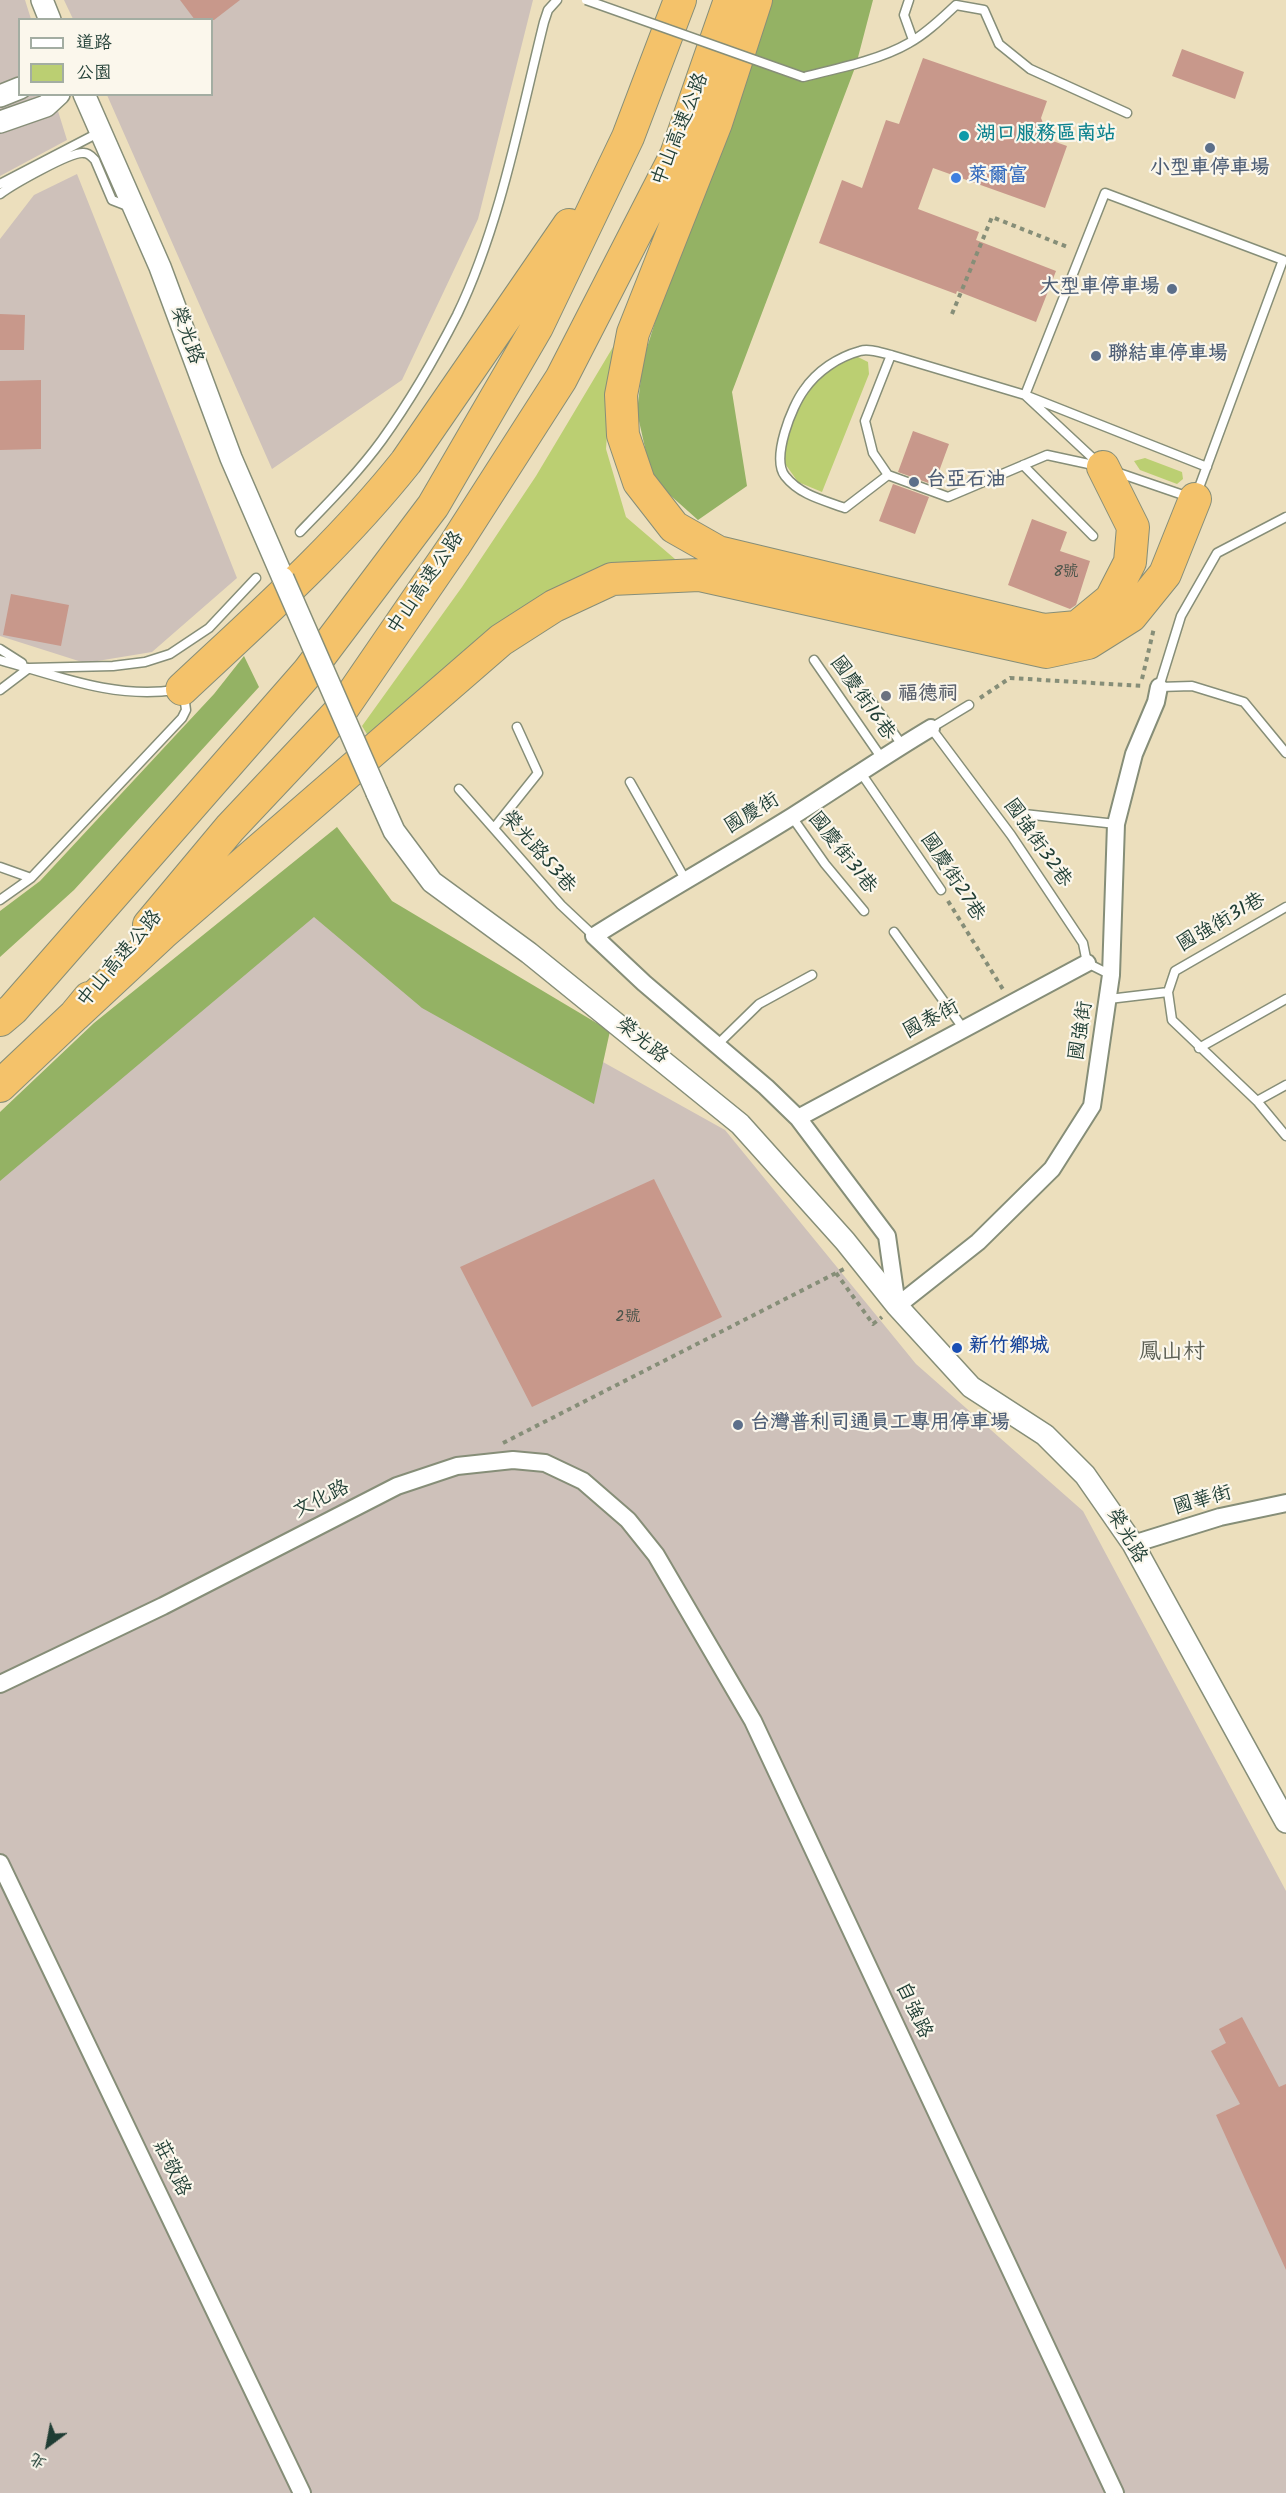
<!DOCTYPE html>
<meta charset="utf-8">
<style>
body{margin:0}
#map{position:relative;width:1286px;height:2493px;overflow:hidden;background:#ecdfbd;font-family:Kalam,"LXGW WenKai TC",sans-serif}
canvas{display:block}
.legend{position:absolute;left:18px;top:18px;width:195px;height:78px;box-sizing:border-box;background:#fbf7ec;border:2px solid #a3ada2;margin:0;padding:8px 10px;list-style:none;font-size:18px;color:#1f3d34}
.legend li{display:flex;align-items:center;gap:12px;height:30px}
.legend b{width:30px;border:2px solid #a3ada2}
.north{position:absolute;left:18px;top:2415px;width:60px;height:60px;-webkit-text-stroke:4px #fbf7ec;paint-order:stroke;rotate:212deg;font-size:16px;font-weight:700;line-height:24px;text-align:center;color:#1f3d34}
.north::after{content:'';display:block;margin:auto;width:21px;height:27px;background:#1f3d34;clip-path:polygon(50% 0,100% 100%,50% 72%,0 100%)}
</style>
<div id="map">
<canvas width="1286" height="2493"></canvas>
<ul class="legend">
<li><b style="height:8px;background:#fff"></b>道路</li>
<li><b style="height:16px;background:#bbcf72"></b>公園</li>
</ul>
<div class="north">北</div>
</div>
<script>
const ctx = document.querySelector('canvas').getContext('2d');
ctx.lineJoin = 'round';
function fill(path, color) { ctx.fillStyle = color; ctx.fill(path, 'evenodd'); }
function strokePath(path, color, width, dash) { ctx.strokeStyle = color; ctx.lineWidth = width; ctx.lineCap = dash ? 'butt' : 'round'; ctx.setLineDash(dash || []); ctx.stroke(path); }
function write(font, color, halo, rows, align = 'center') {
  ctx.font = font + ' Kalam,"LXGW WenKai TC",sans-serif'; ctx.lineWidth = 4.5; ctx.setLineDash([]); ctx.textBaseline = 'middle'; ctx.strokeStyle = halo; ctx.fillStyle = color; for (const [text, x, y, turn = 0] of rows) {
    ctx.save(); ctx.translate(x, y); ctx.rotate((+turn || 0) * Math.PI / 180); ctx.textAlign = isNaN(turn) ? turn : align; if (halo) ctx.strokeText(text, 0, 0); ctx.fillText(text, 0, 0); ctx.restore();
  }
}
fill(new Path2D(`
 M0,0h25l6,19 -11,1v74l33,1 14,45 -67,36z
 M64,0h469l-55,219 -76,161 -130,89 -165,-374 105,-1v-74l-139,-1z
 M77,174l160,404 -85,74 -67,11 -85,-27v-397l34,-44z
 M314,901l411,229 191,234 167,147 203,380v602h-1286v-1343z`), '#cec1ba');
fill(new Path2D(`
 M613,347l-7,102 20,68 56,48 -68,-1 -30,10 -62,35 -152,130 -8,-13 100,-139 74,-111z
 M856,356l12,6 1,12 -47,118 -24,-10 -17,-24c6,-37 19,-75 53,-96 6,-3 15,-4 22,-6z
 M1145,458l37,14 1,7 -6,5 -37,-14 -6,-9z`), '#bbcf72');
fill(new Path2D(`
 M758,0h115l-17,65 -124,327 15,94 -49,34 -46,-41 -15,-67 6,-52z
 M244,656l15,31 -185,203 -74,67v-46l40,-30 174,-187z
 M337,827l55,74 218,130 -16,73 -172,-96 -108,-91 -314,264v-69l94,-89z`), '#94b264');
fill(new Path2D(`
 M180,0h60l-26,20h-19z
 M1182,49l62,23 -9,27 -63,-23z
 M923,58l124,43 -6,17 9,22 17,6 -22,62 -112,-40 -15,41 61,23 -3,8 80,31 -20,51 -79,-31 -1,3 -137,-51 23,-63 20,8 24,-68 13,4z
 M0,314l25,1 -1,35h-24z
 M41,380v69l-41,1v-69z
 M913,431l36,13 -15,41 -36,-13z
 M893,484l36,13 -14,37 -36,-13z
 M1032,519l35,13 -7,19 30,10 -14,44 -6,4 -62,-24z
 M11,594l58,11 -8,41 -58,-11z
 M654,1179l68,138 -190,90 -72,-140z
 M1242,2017l37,70 7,-3v186l-70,-155 24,-11 -29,-53 15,-8 -7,-14z`), '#c8988b');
const service = new Path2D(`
 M909,0l-5,15 9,25
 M803,77c33,-8 77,-17 106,-34 18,-10 33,-25 47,-38l28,5 15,34 31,25 97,44
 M0,184l100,-52
 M0,194c12,-9 71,-43 84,-41 5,0 8,4 11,7l17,40 18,7
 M1098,463l-73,-68 80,-202 178,67 -86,233
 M1023,465l70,71
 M1098,466l-51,-11 -99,42 -60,-22 -15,-22 -8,-32 26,-66 134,40 182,72
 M1116,472l73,25
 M888,475l-43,33c-22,-8 -45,-13 -60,-32 -14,-18 7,-70 19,-86 13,-19 34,-33 56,-39 9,-3 22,2 31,4
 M1286,517l-69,36 -36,63 -22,71 33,-1 52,16 42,51
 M300,532c28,-29 58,-59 82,-92 28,-39 53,-82 75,-125 43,-89 63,-197 87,-293l4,-12 9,-10
 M0,649l22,14
 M0,660c58,16 114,39 175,30
 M814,660l67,97
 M0,690l29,-22 84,-2 32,-4 25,-8 39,-26 47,-50
 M867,695l35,50
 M969,705l-38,23 80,107 72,108 4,20 24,12
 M861,773l80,117
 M630,782l55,97
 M459,789l102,116 33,31
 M1024,814l92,10
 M792,817l33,47 39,47
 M494,828l44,-55 -21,-46
 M0,867l31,11
 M0,900l31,-22 151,-160 4,-8 -2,-15
 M1286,907l-111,64 -7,21 4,28 85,81 29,35
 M894,932l69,96
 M1109,999l59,-7
 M717,1045l42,-41 53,-29
 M1199,1048l87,-49
 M1257,1101l29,-16`);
const minor = new Path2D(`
 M931,728c-47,28 -92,59 -138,88 -66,41 -134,79 -199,120l50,47 122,104 32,31 89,118 10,70 81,-64 74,-73 40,-63 19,-131 5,-151 18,-70 22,-52 3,-15
 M798,1118l289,-155
 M1133,1544l87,-27 66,-14
 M0,1684l163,-78 234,-120 60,-20 56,-6 32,3 38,18 45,39 28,35 97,166 362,772
 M0,1863l302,630`);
const tertiary = new Path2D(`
 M42,0l8,20
 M84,94l76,173 71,191 52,120
 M0,96l20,-8
 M0,122l46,-16 13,-12
 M377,793l17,38 38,51 97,71 211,171 105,117 52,65 74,81 74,48 40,40 48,69 153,278`);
const motorway = new Path2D(`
 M756,0l-40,123 -83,210 -12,62 2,40 16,47 35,45 44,25 326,78 33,-3 34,-28 19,-37 3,-35 -30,-60
 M182,689c78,-73 157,-143 224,-227l163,-237
 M149,925l81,-97 113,-120 111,-162 107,-167 115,-224 54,-155
 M75,1015l87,-81 339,-294 53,-34 58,-27 87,-4 347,77 42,-9 43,-27 34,-42 30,-75
 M0,1020l13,-11 295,-337 125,-166 104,-179 91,-190 52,-137
 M0,1086l75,-71 14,-17`);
strokePath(service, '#868e78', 11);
strokePath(minor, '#868e78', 20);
strokePath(tertiary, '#868e78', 24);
strokePath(motorway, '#868e78', 34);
strokePath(new Path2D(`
 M952,314l40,-97 78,31
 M1142,679l12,-51
 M980,698l30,-20 133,8
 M948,901l56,90
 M836,1273l37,51 9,-7
 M503,1443l341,-174`), '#868e78', 4, [4.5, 4.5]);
strokePath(service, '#fff', 8);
strokePath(minor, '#fff', 16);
strokePath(tertiary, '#fff', 21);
strokePath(motorway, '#f4c26a', 32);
const serviceBridge = new Path2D(`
 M586,0l217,77`);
const tertiaryBridge = new Path2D(`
 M283,578l94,215`);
strokePath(serviceBridge, '#868e78', 11, []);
strokePath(tertiaryBridge, '#868e78', 24, []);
strokePath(serviceBridge, '#fff', 8);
strokePath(tertiaryBridge, '#fff', 21);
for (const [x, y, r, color] of [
 [964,136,6,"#0f9aa8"],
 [1210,148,6,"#5c6f8a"],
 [956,178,6,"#3f7fe0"],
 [1172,289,6,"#5c6f8a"],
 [1096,356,6,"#5c6f8a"],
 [914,482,6,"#5c6f8a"],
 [886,696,6,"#6b7280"],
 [957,1348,6,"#1a4fb4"],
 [738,1425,6,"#5c6f8a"]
]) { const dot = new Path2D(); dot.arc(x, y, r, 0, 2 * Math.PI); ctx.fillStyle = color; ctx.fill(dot); strokePath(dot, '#fbf7ec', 2); }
write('16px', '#49544a', null, [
 ["8號",1066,573],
 ["2號",628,1318]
]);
write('20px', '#1f3d34', '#fbf7ec', [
 ["中山高速公路",682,130,-68],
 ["榮光路",185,336,70],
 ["中山高速公路",427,584,-56],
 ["國慶街16巷",861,699,55],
 ["國慶街",753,815,-31],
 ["國強街32巷",1036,844,55],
 ["榮光路53巷",537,853,49],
 ["國慶街31巷",841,854,52],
 ["國慶街27巷",951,878,57],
 ["國強街31巷",1222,924,-30],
 ["中山高速公路",121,960,-50],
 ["國泰街",932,1021,-28],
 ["國強街",1083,1031,-81],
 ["榮光路",641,1042,39],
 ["文化路",322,1501,-27],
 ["國華街",1203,1502,-16],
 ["榮光路",1125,1537,59],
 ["自強路",912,2011,65],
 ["莊敬路",170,2169,64]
]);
write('bold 20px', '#0d838f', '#fbf7ec', [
 ["湖口服務區南站",976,136]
], 'left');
write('bold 20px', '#4e5e75', '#fbf7ec', [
 ["小型車停車場",1210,170,"center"],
 ["大型車停車場",1160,289,"right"],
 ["聯結車停車場",1108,356],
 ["台亞石油",926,482],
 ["台灣普利司通員工專用停車場",750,1425]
], 'left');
write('bold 20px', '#366cbe', '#fbf7ec', [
 ["萊爾富",968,178]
], 'left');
write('bold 20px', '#5b616d', '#fbf7ec', [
 ["福德祠",898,696]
], 'left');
write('bold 20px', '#164399', '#fbf7ec', [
 ["新竹鄉城",969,1348]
], 'left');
write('22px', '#5a5d52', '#fbf7ec', [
 ["鳳山村",1172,1354]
]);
</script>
